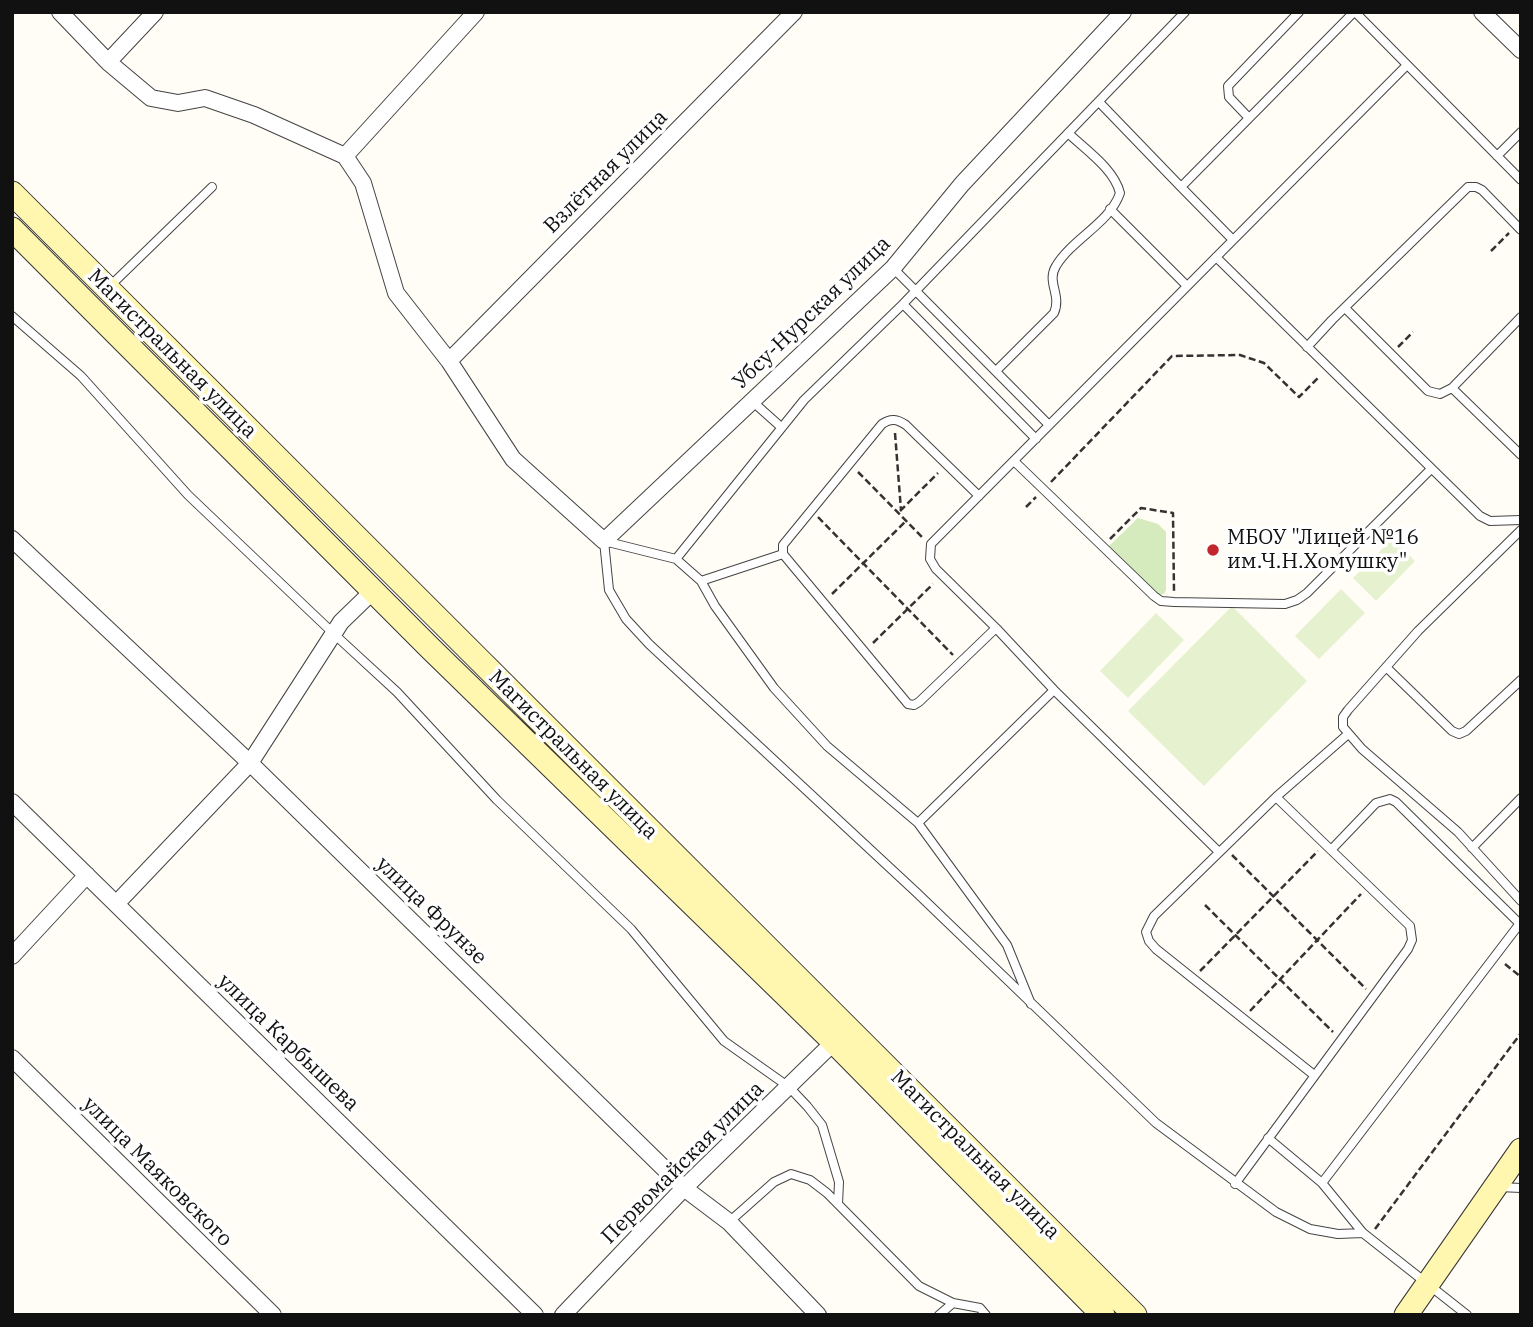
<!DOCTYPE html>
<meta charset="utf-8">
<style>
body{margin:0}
#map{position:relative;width:1533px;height:1327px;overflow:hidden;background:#fffdf5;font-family:"IBM Plex Serif",serif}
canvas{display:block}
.frame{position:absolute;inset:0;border:14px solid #111;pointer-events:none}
</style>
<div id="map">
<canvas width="1533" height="1327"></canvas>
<div class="frame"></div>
</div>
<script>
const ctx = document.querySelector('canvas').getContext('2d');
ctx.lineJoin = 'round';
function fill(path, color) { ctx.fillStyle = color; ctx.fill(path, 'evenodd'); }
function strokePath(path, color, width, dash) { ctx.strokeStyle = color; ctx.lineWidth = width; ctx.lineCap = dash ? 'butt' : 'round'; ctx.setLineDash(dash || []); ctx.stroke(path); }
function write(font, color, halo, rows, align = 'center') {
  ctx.font = font + ' "IBM Plex Serif",serif'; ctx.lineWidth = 7; ctx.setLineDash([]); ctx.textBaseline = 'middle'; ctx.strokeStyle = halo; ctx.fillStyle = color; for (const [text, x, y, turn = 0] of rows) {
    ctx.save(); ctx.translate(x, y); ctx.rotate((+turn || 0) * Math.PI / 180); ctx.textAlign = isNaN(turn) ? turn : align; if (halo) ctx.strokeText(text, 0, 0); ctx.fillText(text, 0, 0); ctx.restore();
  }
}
fill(new Path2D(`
 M1138,518l20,6 8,8v58l-2,4 -7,1 -48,-49z`), '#d5ebbd');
fill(new Path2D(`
 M1392,539l23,22 -39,40 -23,-23z
 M1341,589l24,24 -46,46 -24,-23z
 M1232,606l75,75 -103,105 -76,-75z
 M1156,613l28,27 -56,58 -28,-27z`), '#e6f2cf');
const lane = new Path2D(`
 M1355,12l166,168
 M1099,102l82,85
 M1248,117l-19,-20 -1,-11 71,-74
 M1497,156l24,-24
 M1110,209l77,77
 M1233,240l-52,-53 173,-175
 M1216,257l264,259 10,5 31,-1
 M893,268l156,157
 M109,287l103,-100
 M903,304l133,135
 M1345,308l83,83 12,3 12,-6
 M12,316l69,60 107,119 146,139 63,58 100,108 134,129 93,112 65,46 18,19 15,19 17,57 -1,22
 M1521,317l-69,71 69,67
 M1307,347l25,-27 136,-133h8l6,3 39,40
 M996,371l58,-58c8,-18 -8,-31 2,-47 16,-27 54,-43 64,-73 -6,-24 -34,-43 -52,-60
 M752,401l29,26
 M1014,461l140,135 7,5 13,1 111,2 12,-4 10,-7 124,-124
 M979,496l-73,-71c-9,-6 -15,-7 -24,-1l-99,121v9l125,150 6,1 5,-3 77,-74
 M1521,530l-103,101 -70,79 -5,7v10l19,22 96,83 63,69
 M676,559l-72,-18 5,49 17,29 23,25 268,249 239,230 120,89 34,17 28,5 25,-1 104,82
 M701,581l82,-27
 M1386,667l66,64 7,3 7,-3 55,-51
 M1054,690l-136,133 -91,-77 -53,-58 -59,-82 -14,-25 -25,-22 128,-159 99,-96 282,-292
 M1276,797l-122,119 -8,16 3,9 7,8 158,126
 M918,823l89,122 24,59
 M1472,848l49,-50
 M1331,850l45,-47 14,-4 6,3 123,121
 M1219,852l-165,-162 -58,-62 -60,-59 -6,-10 1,-15 476,-479
 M1268,1138l54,45 199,-261
 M1322,1183l41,50
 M1235,1184l173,-235 4,-9 -2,-14 -134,-129 71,-62
 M1499,1187l22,1
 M729,1222l45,-40 17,-8 19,6 17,13 92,93 34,17 27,5 6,7
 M939,1315l14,-12`);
const street = new Path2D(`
 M60,12l48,50 43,36 27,5 27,-5 49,17 91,41 18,27 33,110 53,68 64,98 91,82 289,-273 69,-84 161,-172
 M1482,12l39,38
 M108,62l47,-50
 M345,156l131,-144
 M449,361l345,-349
 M12,539l238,224 434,425 45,34 89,93
 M12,802l523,513
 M116,904l134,-141 91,-141 33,-32
 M12,956l75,-81
 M12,1058l261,257
 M563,1315l121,-127 150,-146`);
const secondary = new Path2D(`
 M12,193l1123,1122
 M12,229l418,419 404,394 269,273
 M1406,1315l115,-165`);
strokePath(lane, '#444', 10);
strokePath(street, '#444', 18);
strokePath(secondary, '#333', 25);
strokePath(new Path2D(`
 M1491,251l18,-18
 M1398,347l15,-15
 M895,433l6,77
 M858,472l64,65
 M1051,482l121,-126 68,-1 24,8 35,34 21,-21
 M1026,507l10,-10
 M900,511l38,-38
 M818,517l135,138
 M1110,539l31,-31 32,5 1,78
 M832,594l74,-73
 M873,643l60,-59
 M1232,855l134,134
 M1205,905l128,127
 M1505,964l16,13
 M1200,971l118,-120
 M1250,1011l111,-117
 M1375,1229l146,-196`), '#333', 2.5, [7, 3.5]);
strokePath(lane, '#fff', 8);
strokePath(street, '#fff', 16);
strokePath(secondary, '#fff6b0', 23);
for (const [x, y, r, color] of [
 [1213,550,7,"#c4262e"]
]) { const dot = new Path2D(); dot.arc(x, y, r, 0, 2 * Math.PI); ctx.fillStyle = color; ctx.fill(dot); strokePath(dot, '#fff', 2.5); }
write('21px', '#111', '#fff', [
 ["Взлётная улица",606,172,-45],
 ["Убсу-Нурская улица",812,313,-44],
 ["Магистральная улица",172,354,45],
 ["Магистральная улица",573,755,45],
 ["улица Фрунзе",431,911,44],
 ["улица Карбышева",288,1043,44],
 ["Магистральная улица",975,1155,45],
 ["Первомайская улица",683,1163,-45],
 ["улица Маяковского",157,1172,45]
]);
write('21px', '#111', '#fff', [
 ["МБОУ \"Лицей №16",1227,538],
 ["им.Ч.Н.Хомушку\"",1227,562]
], 'left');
</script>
